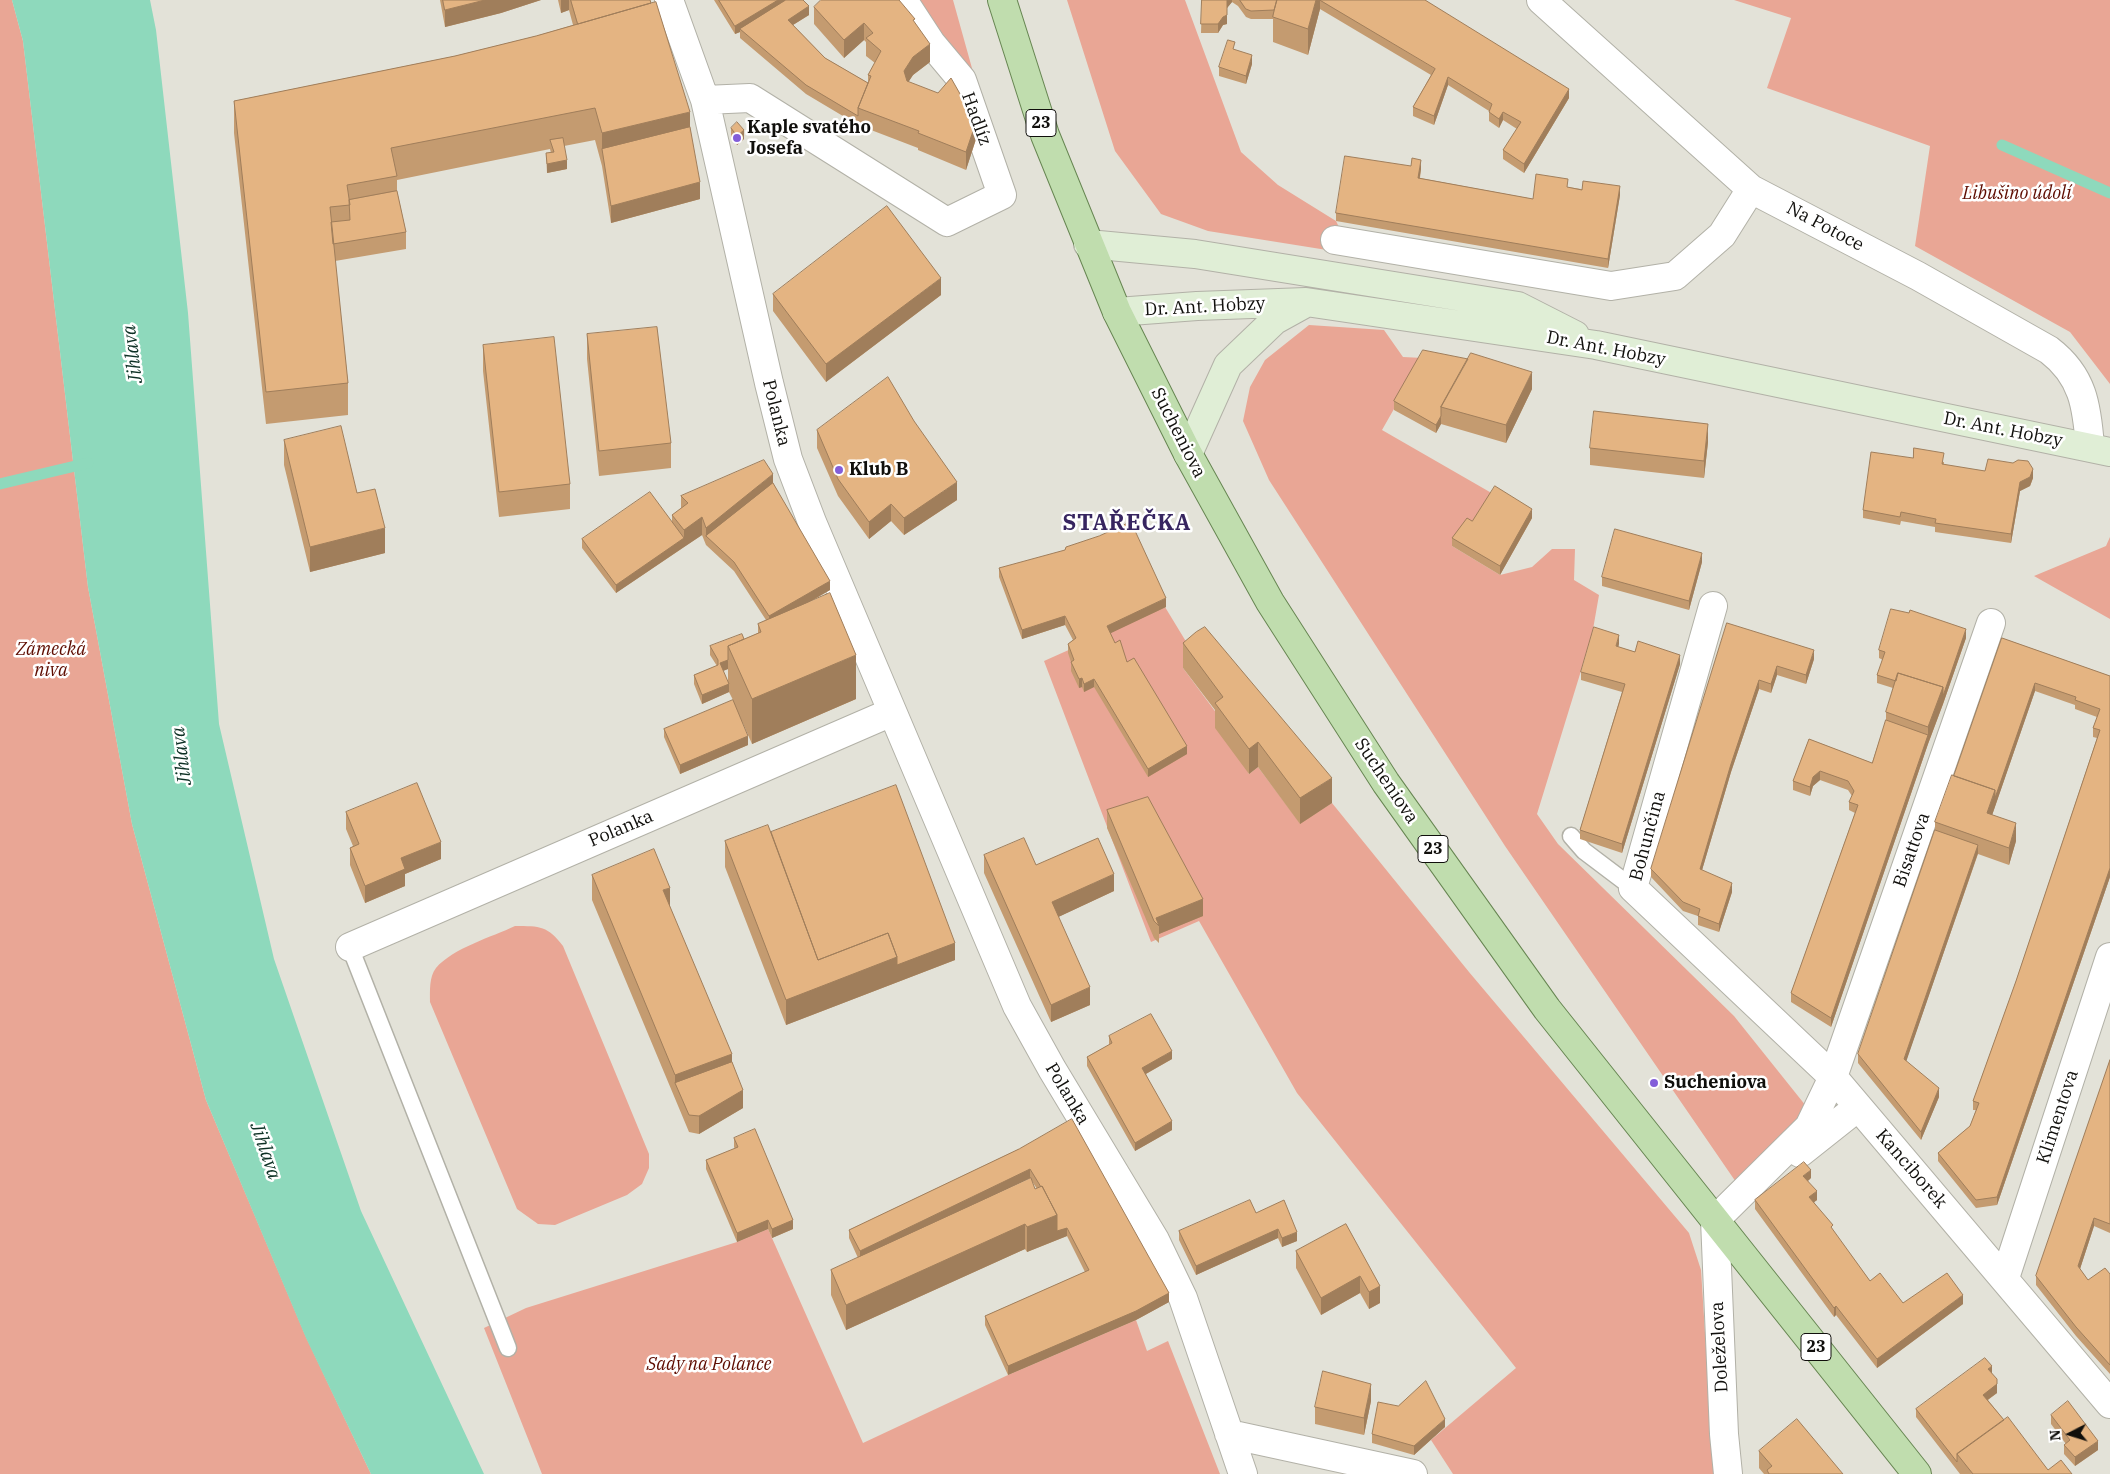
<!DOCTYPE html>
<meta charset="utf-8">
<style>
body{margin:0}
#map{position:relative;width:2110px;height:1474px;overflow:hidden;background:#e3e2d8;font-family:"IBM Plex Serif",serif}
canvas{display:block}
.north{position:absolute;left:2045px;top:1409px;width:50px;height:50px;-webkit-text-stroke:4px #fff;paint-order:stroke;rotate:265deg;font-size:14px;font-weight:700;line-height:20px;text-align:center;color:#100f0c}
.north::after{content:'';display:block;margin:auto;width:18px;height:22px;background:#100f0c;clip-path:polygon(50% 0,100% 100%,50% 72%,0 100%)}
</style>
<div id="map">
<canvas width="2110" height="1474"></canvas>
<div class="north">N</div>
</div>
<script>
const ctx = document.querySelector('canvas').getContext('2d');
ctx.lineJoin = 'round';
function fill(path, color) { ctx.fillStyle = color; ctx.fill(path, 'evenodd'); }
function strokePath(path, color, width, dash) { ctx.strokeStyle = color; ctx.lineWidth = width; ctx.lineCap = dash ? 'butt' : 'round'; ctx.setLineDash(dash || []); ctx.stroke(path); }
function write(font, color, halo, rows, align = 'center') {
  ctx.font = font + ' "IBM Plex Serif",serif'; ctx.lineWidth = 5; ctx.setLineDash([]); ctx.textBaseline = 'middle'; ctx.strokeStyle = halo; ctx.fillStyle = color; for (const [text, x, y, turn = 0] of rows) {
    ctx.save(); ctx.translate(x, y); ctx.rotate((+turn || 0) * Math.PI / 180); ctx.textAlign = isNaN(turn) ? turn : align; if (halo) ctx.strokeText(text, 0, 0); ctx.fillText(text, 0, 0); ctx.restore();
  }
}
fill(new Path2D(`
 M0,0h12l11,41 65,546 44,237 74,276 100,237 65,137h-371z
 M917,0h36l22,79z
 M1067,0h118l56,152 37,33 58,36 16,33 -144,-23 -47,-17 -46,-63z
 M1734,0h376v384l-40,-52 -155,-86 15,-100 -163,-58 24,-70z
 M1309,325l75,5 19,27 20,1 -41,72 113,65 -43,51 48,29 32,-8 20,-18h23l-1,31 25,15 -7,40 -55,179 21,30 176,172 84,105 -80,64 -233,-339 -236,-366 -26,-59 7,-34 15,-27z
 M2110,537v82l-76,-43 72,-30z
 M1165,607l31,51 -13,10 40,54 26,52 9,-7 42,56 32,-20 137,169 220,261 12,37 13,204h-261l-22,-34 85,-72 -219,-275 -98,-172 -48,21 -107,-281z
 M515,926c25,0 33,0 48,20l86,208v14l-7,16 -15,11 -72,30 -17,-1 -21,-15 -87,-207c0,-11 -1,-25 6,-34 17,-20 56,-31 79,-42z
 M768,1229l95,214 145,-68 128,-55 11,31 21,-10 52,133h-678l-58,-146 42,-20 211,-66z`), '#e9a695');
fill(new Path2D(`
 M12,0h138l6,30 32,283 31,411 55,235 87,252 123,263h-113l-65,-136 -100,-238 -74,-276 -44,-237 -65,-546z`), '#8ed9bc');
strokePath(new Path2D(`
 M2002,145l108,48
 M0,484l88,-21`), '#8ed9bc', 11);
const service = new Path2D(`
 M1571,836l13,15 49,37
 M350,947l158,401`);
const minor = new Path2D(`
 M669,0l36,100 64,283 19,76 24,63 205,484 35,63 103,171 28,58 60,176
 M1541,0l210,189 167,87 131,74c34,26 38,56 41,97
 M705,100l45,-2 197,124 55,-27 -40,-115 -31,-37 -28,-43
 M1335,240l276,46 64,-10 47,-41 29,-46
 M1713,606l-80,282 200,189 277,327
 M350,947l542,-235
 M1800,1153l58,-46
 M1715,1220l94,-93 24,-50 158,-454
 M1715,1220l9,214 4,40
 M2005,1278l105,-321
 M1229,1434l184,40`);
const secondary = new Path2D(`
 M1088,244l107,10 323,52 57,29
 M1117,312l80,-6 109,-4 290,43 514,107
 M1188,454l40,-89 47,-45 29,-16`);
const primary = new Path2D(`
 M1002,0l43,135 72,177 71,142 82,148 116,181 161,226 370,465`);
strokePath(service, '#b2b1a7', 19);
strokePath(minor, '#b2b1a7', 30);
strokePath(secondary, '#b2b1a7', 30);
strokePath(primary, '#678652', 30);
strokePath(service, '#fff', 16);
strokePath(minor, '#fff', 28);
strokePath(secondary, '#e0eed6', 28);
strokePath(primary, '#c0ddae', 28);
fill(new Path2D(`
 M440,0h101l-40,13 -56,14z
 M558,0h92l40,127 10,72 -89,24 -9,-57 -7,-26 -31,6 3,23 -20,4 -1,-20h5l-1,-4 -153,31v11l9,41v17l-71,12 13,122v32l-82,9 -32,-291v-32l221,-45 81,-20 37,-11 -4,-15 -8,3z
 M714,0h89l6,15 -16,10 32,33 43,25v-8l7,-12 -9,-7v-14l-2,-2 -20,18 -30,-34v-17l101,16 15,39 -17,13 -5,7 68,57 -10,31 -48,-20v-2l-60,-23 -52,-31 -66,-56v-6l-5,2z
 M1202,0h223l144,98 -45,75 -21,-14v-9l14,-21 -14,-9 -4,8 -10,-7v-10l-41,-26 -14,40 -21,-9v-9l18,-32 -111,-66 -12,46 -35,-13v-23h-22l-5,-2 -8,-11 -6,-4 -5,6v16l-4,1 -5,8h-17z
 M1235,50l17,14 -6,20 -27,-8v-9z
 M731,128l13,11 -7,6 -6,-8z
 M1411,166l10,3 -1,9 113,21 35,-12 52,8 -12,73 -272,-47v-8z
 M773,294l168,1 -115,87 -53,-71z
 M587,334l84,109v25l-72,8 -12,-117z
 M483,345l87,139v25l-71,8 -16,-146z
 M1532,389l-26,54 -65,-19 -5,9 -42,-23v-9z
 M817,430l140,70 -53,35 -13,-14 -22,18 -31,-43 -21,-48z
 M284,440l73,53 28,60 -75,19 -26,-107z
 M1708,442l-4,36 -114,-13v-17z
 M1913,458l31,4v3l89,13 -3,8 -10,5 -9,52 -76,-11v-5l-34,-6 -1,4 -37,-7v-8z
 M773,483l57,107 -22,13 48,96 -104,45 -10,-23 6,24 -68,29 -16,-37v-8l69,-29 -4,-8 -27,12 -8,-20v-9l23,-9 -7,-11v-9l34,-7 14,-6v-9l8,-4 -32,-49 -28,-26 -4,-10 -86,58 -34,-45v-9l90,-17v-7l9,-6v-13zM728,669v13l-5,-11z
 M1532,518l-32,57 -48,-29v-8l20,-17z
 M1702,562l-13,48 -87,-24v-9z
 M999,568l167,39 -56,26 5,10 72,111 -39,23 -54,-90 -10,5 -2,-5 -3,1 -8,-17v-9l-3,-9v-9l5,-4 -8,-15 -43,14 -23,-62z
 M1727,623l87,36 -8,25 -29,-9 -6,18 -12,-4 -28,83 -29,98 30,22 -13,40 -21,-7v-9l-15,-5 -32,-34v-8z
 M1966,638l-23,66 -15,40 -97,283 -40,-25v-9l64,-180 -6,-3v-8l3,-6 -4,-6 -28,-10 -7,6 -3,10 -17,-6v-9l16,-42 63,24 14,-43v-8l7,-24 -16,-5v-8l6,-15 -4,-2v-8z
 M2002,638l108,38v201l-113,328 -21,3 -38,-47v-8l32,-27 6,-16h-3v-9l43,-120 81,-243 -4,-1v-9l4,-11 -22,-8v-4l-40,-14 -43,124 24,26 -7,24 -31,-11 -72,207 33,36 -18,43 -63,-77v-9l77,-224v-8l19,-46z
 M1183,643l149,160 -32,21 -42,-57 -9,7 -34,-46v-18l-32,-42z
 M1619,644l-1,3 62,17 -58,189 -42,-14v-9l42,-138 -41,-12v-8z
 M1107,810l96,106 -44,18v9l-5,-5 -47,-110z
 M346,812l95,47 -36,15v12l-40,17 -15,-38v-17l3,-2 -7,-17z
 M771,832l184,128 -169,65 -61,-158v-26z
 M984,855l52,10 78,26 -56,26 32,88 -39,17 -67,-149z
 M592,875l78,33 62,154 11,46 -44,26 -10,-2 -97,-232z
 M1109,1036l63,23 -26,15 26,56 -37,21 -48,-85v-9l22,-12z
 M2110,1060v173l-16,-7 -14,43 8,11 22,-6v100l-34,-38 -40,-51v-9z
 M734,1138l59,91 -21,9 -4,-9 -31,13 -31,-73v-9l29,-11 -1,-2z
 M1019,1149l150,153 -33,18 -128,55 -23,-50v-9l100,-44 -18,-36 -40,16 -2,-3 -179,81 -15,-35v-25l27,-12 -9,-20v-8zM1030,1178l7,11 -47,8z
 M1811,1178l-3,3 9,19 -3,2 19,29 37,50 33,22 60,1 -86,64 -41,-53 -2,2 -79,-108v-9z
 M1256,1213l41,28 -15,6 -4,-9 -82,37 -17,-35v-9z
 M1346,1224l34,79 -11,6 -9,-16 -39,22 -25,-47v-17z
 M1992,1373l5,20 -9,7 16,20 44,50 24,4h-112l-44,-57v-8z
 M1371,1401l-7,34 -49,-11v-17z
 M2051,1415l47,35 -23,16 -11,-12v-9l2,-1 -15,-20z
 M1445,1427l-31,28 -42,-12v-9z
 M1759,1451l84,23h-79l-5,-6z`), '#c49b70');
fill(new Path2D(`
 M485,0h56l-40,13 -56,14v-17z
 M561,0h8v10l-8,3z
 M778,0h14l-52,29v3l-5,2v-8z
 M1227,0h5v2l-5,6z
 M1316,0h10h-6v9l-12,46v-26z
 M809,6v9l-21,13v-8z
 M1227,15v9l-4,1 -5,8v-9l5,-7z
 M864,23v17l-20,18v-18z
 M930,44v18l-17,13 -9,14v-18l9,-14z
 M1252,55v9l-6,20v-8z
 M1448,77v8l-14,40v-9z
 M1569,89v9l-45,75v-9z
 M690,112v33l-88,4v-16z
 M1503,112v8l-4,8v-9z
 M976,122v17l-10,31v-18z
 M744,130v9l-7,6v-9z
 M567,160v9l-20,4v-9z
 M1421,160v9l-3,18v-9z
 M700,182v17l-89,24v-17z
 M1620,186v9l-12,73v-9z
 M941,278v17l-115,87v-18z
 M1532,372v17l-26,54v-18z
 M1441,416v8l-5,9v-8z
 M1708,424v18l-4,36v-17z
 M2033,469v9l-3,8 -10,5 -9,52v-9l9,-52z
 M773,474v17l-67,45v-8z
 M957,482v18l-53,35v-17z
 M891,504v17l-22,18v-17z
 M1532,509v9l-32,57v-9z
 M702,517v18l-18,12v-17z
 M385,528v25l-75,19v-25z
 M684,538v9l-68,46v-8z
 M1702,553v9l-13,48v-9z
 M830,581v9l-61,35v-9z
 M1166,598v9l-59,28v-9z
 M1065,616v9l-43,14v-9z
 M1966,629v9l-23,66v-8z
 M1619,635v9l-3,11v-9z
 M1814,650v9l-8,25v-9z
 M856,655v44l-104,45v-45z
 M1680,655v9l-58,189v-9z
 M728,660v9l-8,3v-9z
 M1777,666v9l-6,18v-9z
 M1082,678v9l-3,1v-9z
 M1094,679v8l-10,5v-8z
 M1759,680v9l-28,83 -31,105v-8l31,-105z
 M2035,683v8l-48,139v-17z
 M729,684v8l-27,12v-9z
 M1943,687v17l-15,40 -97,283v-9l97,-283v-8z
 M748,736v9l-68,29v-9z
 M1258,742v25l-9,7v-25z
 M1187,746v8l-39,23v-8z
 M1820,771v9l-7,6 -3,10v-9l3,-10z
 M1332,778v25l-32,21v-26z
 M2016,823v18l-7,24v-17z
 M441,842v17l-36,15v12l-40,17v-17l36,-28z
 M1978,845v8l-74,215v-9z
 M2110,868v9l-113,328v-8z
 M1114,874v17l-62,29v-18z
 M1732,883v9l-13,40v-8z
 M670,888v25l-7,-23z
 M1203,899v17l-44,18v-8l-3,-8z
 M955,943v17l-169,65v-25l111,-43z
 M1090,987v18l-39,17v-17z
 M1172,1051v8l-30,17v-8z
 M732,1054v25l-57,4v17v-25z
 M1939,1088v9l-18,43v-8z
 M743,1090v18l-44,26v-18z
 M1172,1121v9l-37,21v-8z
 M1030,1169v9l-170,82v-9z
 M1811,1170v8l-8,7v-9z
 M1817,1191v9l-8,6v-9z
 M1057,1215l10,13v8l-40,16v-25z
 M2094,1218v8l-16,49v-9z
 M768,1220v9l-31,13v-9z
 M793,1220v9l-21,9v-9z
 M1025,1224v25l-179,81v-25z
 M1278,1229v9l-82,37v-9z
 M1297,1232v9l-15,6v-9z
 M1360,1276v17l-39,22v-17z
 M1380,1286v17l-11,6v-17z
 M1169,1293v9l-33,18 -128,55v-9z
 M1963,1295v9l-86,64v-9z
 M1836,1306v9l-2,2v-9z
 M1992,1366v9l-4,-6z
 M1997,1379v14l-14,10v-8z
 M1371,1384v17l-7,34v-17z
 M1445,1419v8l-31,28v-9z
 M2098,1441v9l-23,16v-9z`), '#a07e5b');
const building = new Path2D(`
 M443,0h42l-40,10z
 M571,0h79l1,3 -73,21z
 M719,0h59l-43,26z
 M786,0h17l6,6 -21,14 37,38 43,25 -10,25v8l-52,-31 -66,-56z
 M821,0h78l16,19 -2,1 17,24 -17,13 -9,14 3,10 31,12 13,-15 25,44 -10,30 -48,-19 1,-2 -61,-23 13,-32 -3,-1 13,-24 -15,-13 7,-5 -9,-10 -20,17 -30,-33z
 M1202,0h25v15l-4,2 -5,7h-17z
 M1240,0h37l-3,10 -23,1 -5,-2z
 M1277,0h39l-8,29 -35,-12z
 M1320,0h105l144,89 -45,75 -21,-14 18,-28 -18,-10 -4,7 -10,-7 3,-8 -44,-27 -14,39 -21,-9 22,-38z
 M656,2l34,110 -88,21 -7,-25 -204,40 6,28 -50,9 3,20 -20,2 18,176 -82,9 -32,-291 221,-45 81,-20z
 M1228,40l7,2 -2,7 19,6 -6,21 -27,-9z
 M737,122l7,8 -7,6 -6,-8z
 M690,127l10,55 -89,24 -9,-57z
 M563,138l4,22 -20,4 -1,-11 8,-1 -4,-12z
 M1345,156l66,10 1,-8 9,2 -3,18 115,21 3,-25 32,5 -1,8 15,3 1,-9 37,5 -12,73 -272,-46z
 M397,191l9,41 -73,12 -2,-22 19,-2 -1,-20z
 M887,206l54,72 -115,86 -53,-70z
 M657,327l14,116 -72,8 -12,-117z
 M554,337l16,147 -71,8 -16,-147z
 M1423,350l45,9 -27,48v9l-5,9 -42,-24z
 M1471,353l61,19 -26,53 -65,-18z
 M888,377l26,44 43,61 -53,36 -13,-14 -22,18 -31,-43 -21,-49z
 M1594,411l114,13 -4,37 -114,-13z
 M341,426l16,67 18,-4 10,39 -75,19 -26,-107z
 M1914,448l30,5 -2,11 43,7 3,-12 25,4 5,-3 10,1 5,8 -3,8 -10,5 -9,52 -76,-11 1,-4 -35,-7 -1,5 -37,-7 8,-58 42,6z
 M764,460l9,14 -67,54 -4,-11 -18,13 -12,-15 16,-12 -7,-7z
 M773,483l57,98 -61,35 -35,-54 -28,-26z
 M1495,486l37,23 -32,57 -48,-28 15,-20 5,3z
 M650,492l34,46 -68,47 -34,-46z
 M1131,522l35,76 -59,28 8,17 5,-3 7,22 7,-4 53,88 -39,23 -54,-90 -10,5 -2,-6 -3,1 -8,-17 3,-2 -6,-16 8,-6 -11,-22 -43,14 -23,-62 66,-18 1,-3 33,-11z
 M1615,529l87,24 -13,48 -87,-24z
 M830,593l26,62 -104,44 -24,-53 33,-14 -3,-8z
 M1891,609l18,4 1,-3 56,19 -23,67v-9l-45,-14 -2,8 -19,-6 8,-23 -6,-2z
 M1727,623l87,27 -8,25 -29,-9 -6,18 -12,-4 -28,84 -31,105 32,14 -13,41 -21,-8 2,-7 -17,-7 -32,-33z
 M1205,627l127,151 -32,20 -42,-56 -9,7 -34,-46 8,-6 -40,-54 13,-11z
 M1594,627l25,8 -3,11 19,6 3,-11 42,14 -58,189 -42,-14 45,-146 -44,-12z
 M742,634l2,5 -16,7v14l-8,3 9,21 -27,11 -8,-20 24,-10v-5l-8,-14z
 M2002,638l108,38v192l-113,329 -21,3 -38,-47 32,-27 9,-23 -6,-2 43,-120 84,-251 -7,-2 7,-19 -25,-9 1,-3 -41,-14 -40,115v-8l-41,-14z
 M1898,673l45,14 -15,40 -42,-15z
 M733,700l15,36 -68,29 -16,-36z
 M1886,720l42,15 -97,283 -40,-25 67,-188 -9,-3 5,-11 -6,-10 -28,-10 -7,6 -3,10 -17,-6 16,-42 63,24z
 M1952,775l43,15 -8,23 29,10 -7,25 -74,-26z
 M417,783l24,59 -40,16 4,11 -40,17 -15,-38 9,-4 -13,-32z
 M896,785l59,158 -58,22v-8l-9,-24 -70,27 -47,-128z
 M1148,797l55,102 -47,19 3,8 -5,-5 -47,-111z
 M768,825l50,135 70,-27 9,24 -111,43 -61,-159z
 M1935,830l43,15 -74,214 35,29 -18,44 -63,-78z
 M1024,838l12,27 62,-27 16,36 -62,28 38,85 -39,18 -67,-150z
 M654,849l16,39 -7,2 69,164 -57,21 -83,-200z
 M1151,1014l21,37 -30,17 30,53 -37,22 -48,-86 25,-14 -3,-7z
 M2110,1060v164l-16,-6 -16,48 10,14 17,-12 5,6v91l-34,-38 -40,-51z
 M732,1062l11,28 -44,26 -10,-1 -14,-32z
 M1072,1119l97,174 -33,18 -128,55 -23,-50 104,-46 -22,-42 -10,3v-16l-15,-29 -1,1 -11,-18 -170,82 -11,-21 170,-81z
 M755,1129l38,91 -21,9 -4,-9 -31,13 -31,-73 32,-13 -4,-9z
 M1804,1162l7,8 -8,6 14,15 -8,6 24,28 -2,2 39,54 10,-8 23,30 44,-30 16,22 -86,64 -41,-53 -2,2 -79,-108z
 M1031,1178l4,11 7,-3 15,29 -30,12 -2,-3 -179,81 -15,-35z
 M1250,1200l6,13 28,-13 13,32 -15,6 -4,-9 -82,37 -17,-35z
 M1346,1224l34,62 -11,6 -9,-16 -39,22 -25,-47z
 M1985,1358l7,8 -4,3 9,10v5l-14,11 21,25 -47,34v8l-41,-53z
 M1323,1371l48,13 -7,34 -49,-11z
 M1426,1381l19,38 -31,27 -42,-12 6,-32 20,4z
 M2068,1401l30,40 -23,16 -11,-12 6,-5 -19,-25z
 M2008,1417l40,53 13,-10 11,14h-99l-16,-20z
 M1797,1419l46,55h-74l-2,-4 5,-4 -13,-15z`);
fill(building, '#e4b482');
strokePath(building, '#a07e5b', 1);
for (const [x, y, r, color] of [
 [737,138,5,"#835ed9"],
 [839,470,5,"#835ed9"],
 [1654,1083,5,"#835ed9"]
]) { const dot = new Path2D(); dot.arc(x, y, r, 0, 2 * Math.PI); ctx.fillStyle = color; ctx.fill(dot); strokePath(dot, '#fff', 2); }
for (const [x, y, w] of [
 [1041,123,30],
 [1433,849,30],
 [1816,1347,30]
]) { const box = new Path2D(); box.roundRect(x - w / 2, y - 13.5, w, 27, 4); ctx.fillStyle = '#fff'; ctx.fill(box); strokePath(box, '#100f0c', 1); }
write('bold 16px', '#100f0c', null, [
 ["23",1041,123],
 ["23",1433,849],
 ["23",1816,1347]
]);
write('18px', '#100f0c', '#fff', [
 ["Hadlíz",976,119,70],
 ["Na Potoce",1825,227,28],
 ["Dr. Ant. Hobzy",1205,307,-3],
 ["Dr. Ant. Hobzy",1606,349,11],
 ["Polanka",776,413,76],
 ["Dr. Ant. Hobzy",2003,430,11],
 ["Sucheniova",1178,433,63],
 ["Sucheniova",1386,781,56],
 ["Polanka",621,829,-23],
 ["Bohunčina",1648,836,-75],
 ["Bisattova",1912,850,-71],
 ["Polanka",1067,1094,59],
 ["Klimentova",2058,1117,-72],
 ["Kanciborek",1911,1169,49],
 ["Doleželova",1720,1347,-93]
]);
write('bold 18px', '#100f0c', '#fff', [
 ["Kaple svatého",747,128],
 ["Josefa",747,149],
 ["Klub B",849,470],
 ["Sucheniova",1664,1083]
], 'left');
write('italic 18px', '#5e0c00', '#fff', [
 ["Libušino údolí",2017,194],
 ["Zámecká",51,650],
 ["niva",51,671],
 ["Sady na Polance",709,1365]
]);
write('italic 19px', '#0e3125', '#fff', [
 ["Jihlava",133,354,-97],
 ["Jihlava",182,756,-97],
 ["Jihlava",265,1151,71]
]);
ctx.letterSpacing = '1px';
write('bold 22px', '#372560', '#fff', [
 ["STAŘEČKA",1127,524]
]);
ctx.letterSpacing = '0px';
</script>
